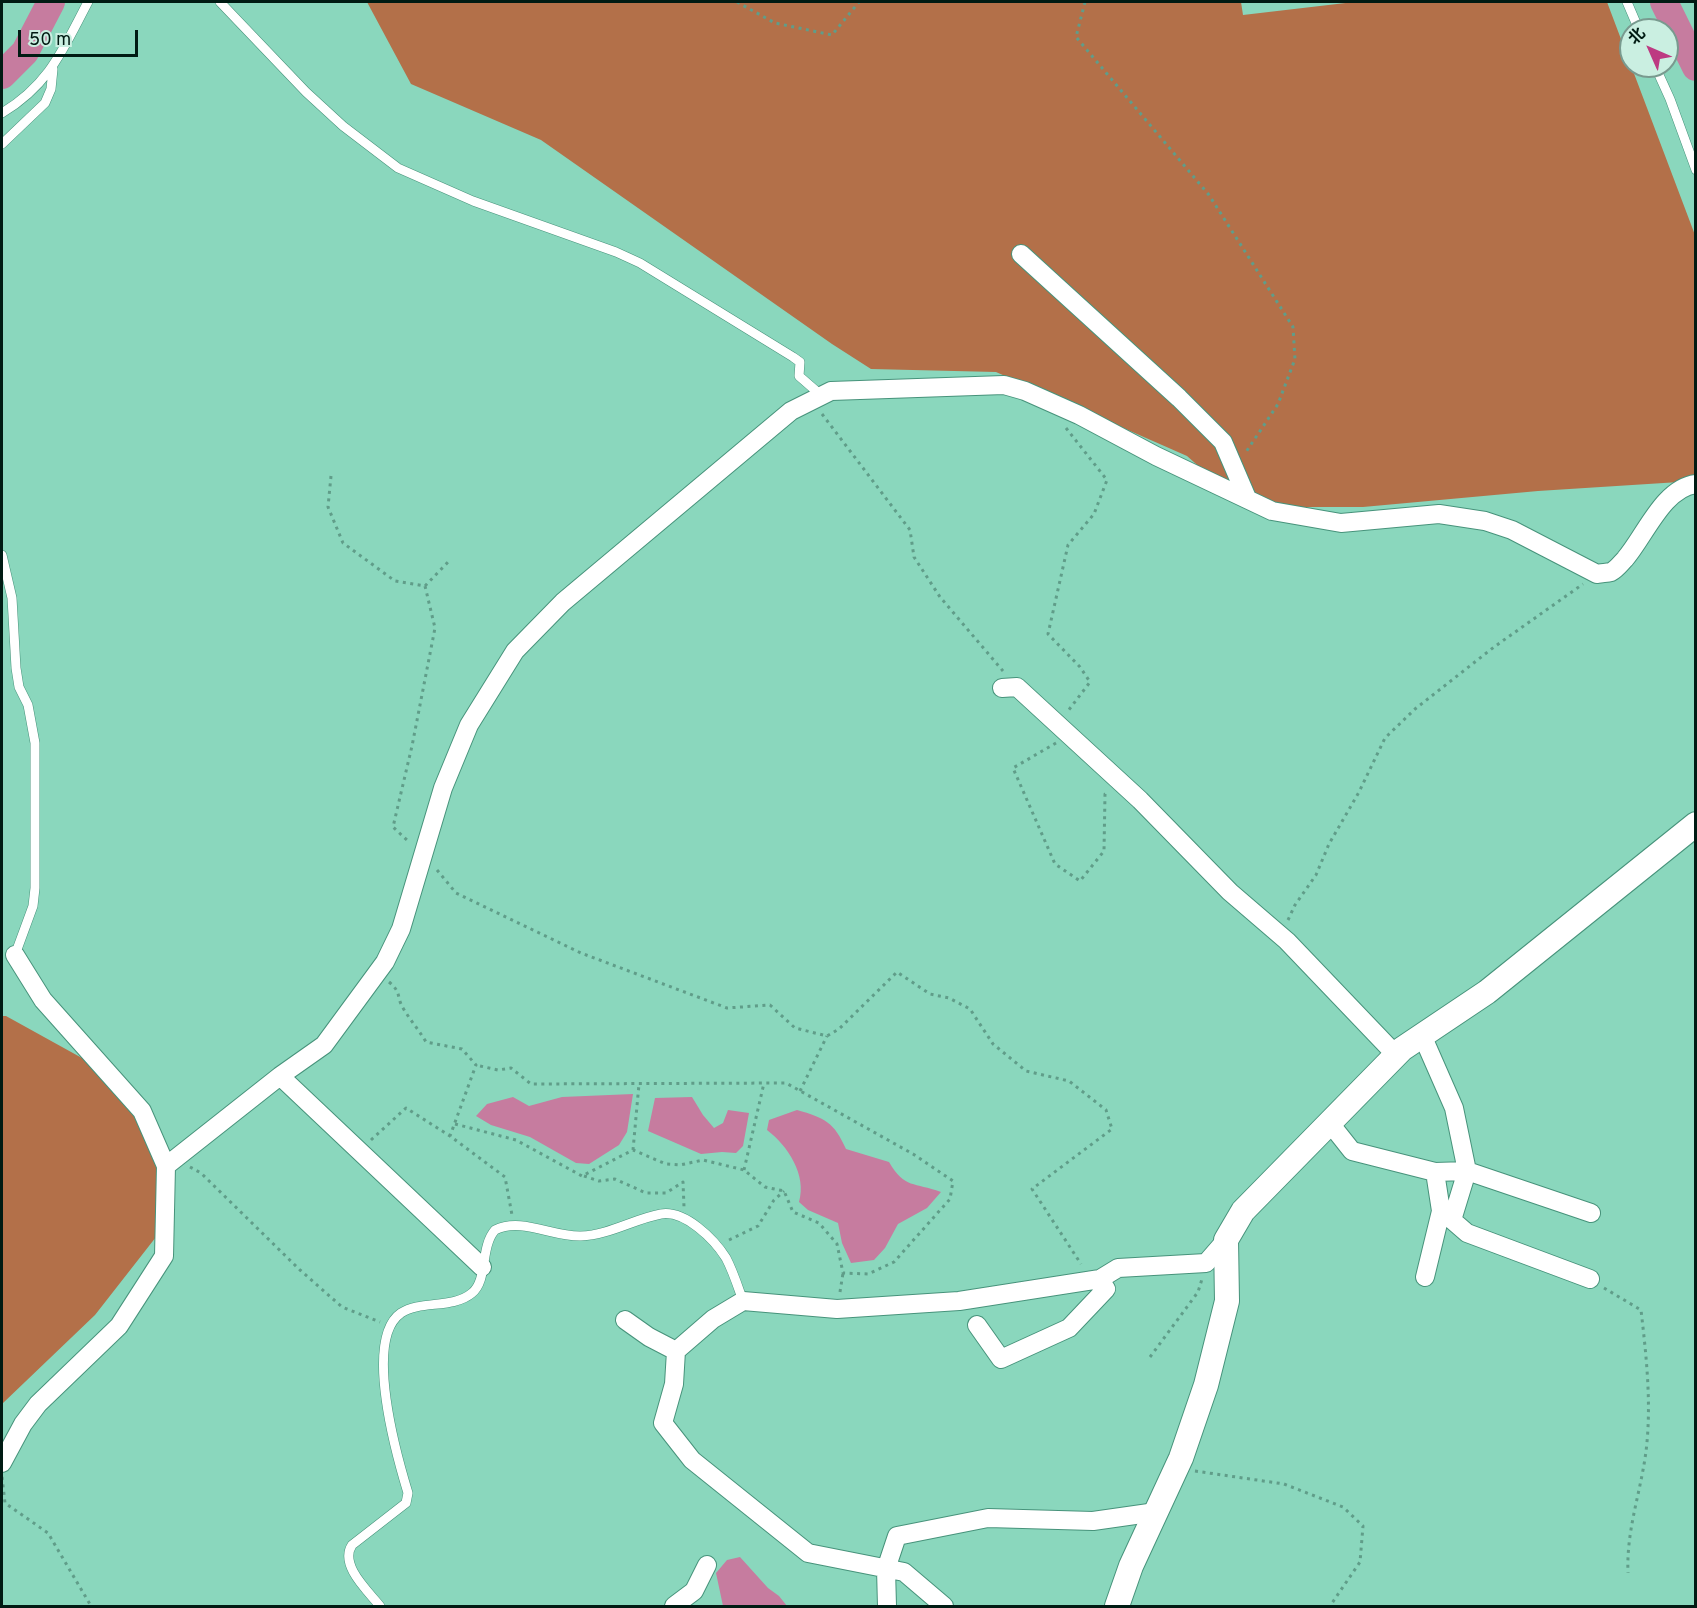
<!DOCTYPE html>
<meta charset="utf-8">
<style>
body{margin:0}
#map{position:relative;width:1697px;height:1608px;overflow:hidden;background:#8ad7bd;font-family:Overpass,"Noto Sans SC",sans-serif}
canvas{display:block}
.frame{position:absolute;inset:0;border:3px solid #001b13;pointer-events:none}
.north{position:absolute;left:1619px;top:18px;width:60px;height:60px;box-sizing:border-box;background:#caefe1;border:2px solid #799a8f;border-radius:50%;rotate:315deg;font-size:16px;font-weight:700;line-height:24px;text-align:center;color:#001b13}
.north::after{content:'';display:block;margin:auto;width:21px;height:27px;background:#bd3a82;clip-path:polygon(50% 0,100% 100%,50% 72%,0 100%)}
.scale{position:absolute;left:18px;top:30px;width:120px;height:27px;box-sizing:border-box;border:3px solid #001b13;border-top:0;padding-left:8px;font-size:18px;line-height:21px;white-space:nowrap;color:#001b13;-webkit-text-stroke:4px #caefe1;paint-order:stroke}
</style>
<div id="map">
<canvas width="1697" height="1608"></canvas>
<div class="frame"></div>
<div class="north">北</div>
<div class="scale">50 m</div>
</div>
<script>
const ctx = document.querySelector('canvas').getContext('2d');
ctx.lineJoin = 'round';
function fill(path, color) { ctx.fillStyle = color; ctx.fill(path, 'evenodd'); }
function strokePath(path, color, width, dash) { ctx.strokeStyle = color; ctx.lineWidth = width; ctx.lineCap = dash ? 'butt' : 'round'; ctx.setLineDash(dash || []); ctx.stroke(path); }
fill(new Path2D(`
 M367,2h874l2,13 111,-13h253l88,233v246l-157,10 -175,16h-118l-58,-51 -191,-84 -125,-3 -39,-25 -291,-204 -130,-56z
 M2,1016h4l94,52 70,94 -14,75 -61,78 -93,89z`), '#b37049');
fill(new Path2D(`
 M633,1094l-6,38 -8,13 -30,19 -13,-1 -46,-26 -39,-12 -15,-9 11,-12 26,-7 16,9 33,-9z
 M692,1097l11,18 11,13 9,-5 5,-13 21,3 -6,33 -7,7 -14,-1 -21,2 -53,-23 7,-33z
 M797,1110c28,8 37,12 49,39l43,13c16,27 25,20 52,30l-14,16 -29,16 -13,24 -11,12 -23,3 -9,-20 -4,-20 -30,-13 -9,-8c8,-27 -11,-56 -32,-72l2,-10z
 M740,1557l28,31 11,8 8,10h-64l-7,-33 11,-13z`), '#c67c9f');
strokePath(new Path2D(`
 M1664,2l32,65
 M2,75l23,-23 26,-50`), '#c67c9f', 28);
const service = new Path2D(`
 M220,2l86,90 37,34 55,42 75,33 143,51 24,11 153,94 7,5 -1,14 23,20
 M1627,2l12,28
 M1655,66l15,33 26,71
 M2,113c48,-29 61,-64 86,-111
 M2,144l43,-41 6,-14 2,-20
 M2,555l10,43 4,70 3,19 9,18 7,38v145l-2,18 -18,49
 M380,1606c-12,-15 -41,-41 -28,-61l54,-42 2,-10c-11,-36 -45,-154 -7,-180 20,-13 52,-4 71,-20 16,-13 8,-46 23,-63 26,-13 58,7 86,6 28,-1 53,-17 80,-22 24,-4 53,25 65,44 7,13 12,29 17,43`);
const minor = new Path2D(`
 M1021,254l158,144 44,44 24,56
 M1002,688l15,-1 123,113 90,92 57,49 109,114
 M1422,1035l32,73 13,63 -15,49 15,13 123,46
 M280,1076l202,191
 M1329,1122l23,29 83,21 32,-1 124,42
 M166,1166l114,-90 44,-31 61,-83 16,-33 42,-141 26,-63 46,-74 48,-49 228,-191 40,-20 173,-6 21,6 54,24 77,41 116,55 69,12 98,-9 46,7 27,9 85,44c4,-1 10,-1 14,-2 6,-3 10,-9 14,-13 20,-23 38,-71 71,-75
 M1425,1277l16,-66 -6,-39
 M625,1320l24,17 27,14
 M977,1325l24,34 68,-31 37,-39 -6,-10
 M2,1463l21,-39 15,-20 81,-78 45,-70 2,-90 -24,-55 -99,-111 -28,-45
 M674,1606l20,-15 13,-26
 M887,1606l-1,-37 11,-33 91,-18 105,3 63,-9
 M944,1606l-40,-34 -96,-19 -116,-93 -29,-37 11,-39 2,-33 37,-32 30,-18 94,8 122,-8 141,-22 18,-11 88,-5 20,-23`);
const tertiary = new Path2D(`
 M1117,1606l14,-40 50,-108 25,-73 21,-84 -1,-61 17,-29 159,-162 85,-57 209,-168`);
strokePath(service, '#47937b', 10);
strokePath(minor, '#47937b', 20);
strokePath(tertiary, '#47937b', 26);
strokePath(new Path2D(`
 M737,2l38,21 57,12 27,-33
 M1085,2l-9,35 133,158 84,132 2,32 -17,45 -32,48
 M822,414l88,116 4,27 26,40 63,74
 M1066,428l41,52 -13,34 -26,31 -20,89 32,33 10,15 -22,29
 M331,476l-3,31 15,36 52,38 30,5 10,42 -23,118 -19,81 16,15
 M425,586l23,-24
 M1056,743l-43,25 42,96 25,17 24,-30 1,-57 2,-1
 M437,870l19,23 125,60 146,55 43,-3 25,23 32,8 12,-7 58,-57 33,22 19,4 21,11 23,35 33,27 43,10 37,29 6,19 -80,60 49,75
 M1288,920l7,-15 21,-30 13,-31 30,-52 26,-54 30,-29 79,-62 89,-63
 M389,982c13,11 7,14 14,26 7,12 16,22 23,34l36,7 14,16 -26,71
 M800,1091l27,-55
 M455,1124l61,16 66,36 51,-26 33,14 14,1 23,-5 41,10 21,17 19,4 9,21 26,11 18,21 6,29 25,1 26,-12 56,-63 3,-18 -40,-27 -127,-71 -255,1 -20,-16 -13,2 -22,-5
 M371,1140l35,-32 44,28 55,41 7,38
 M633,1150l6,-66
 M190,1167l11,6 99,97 42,37 38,15
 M744,1170l20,-87
 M584,1176l15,5 16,-2 31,14h20l17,-11 1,25
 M729,1240l29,-14 16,-26 10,-9
 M1604,1288l37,22c5,43 10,88 6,132 -4,45 -21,85 -19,131
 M840,1292l3,-19
 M1150,1357l48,-65 4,-13
 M1195,1471l89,13 59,23 20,19 -3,36 -30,44
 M2,1477l3,26 43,30 43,73`), '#609d89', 3, [3, 4.5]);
strokePath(service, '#fff', 9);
strokePath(minor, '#fff', 18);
strokePath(tertiary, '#fff', 24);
</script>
